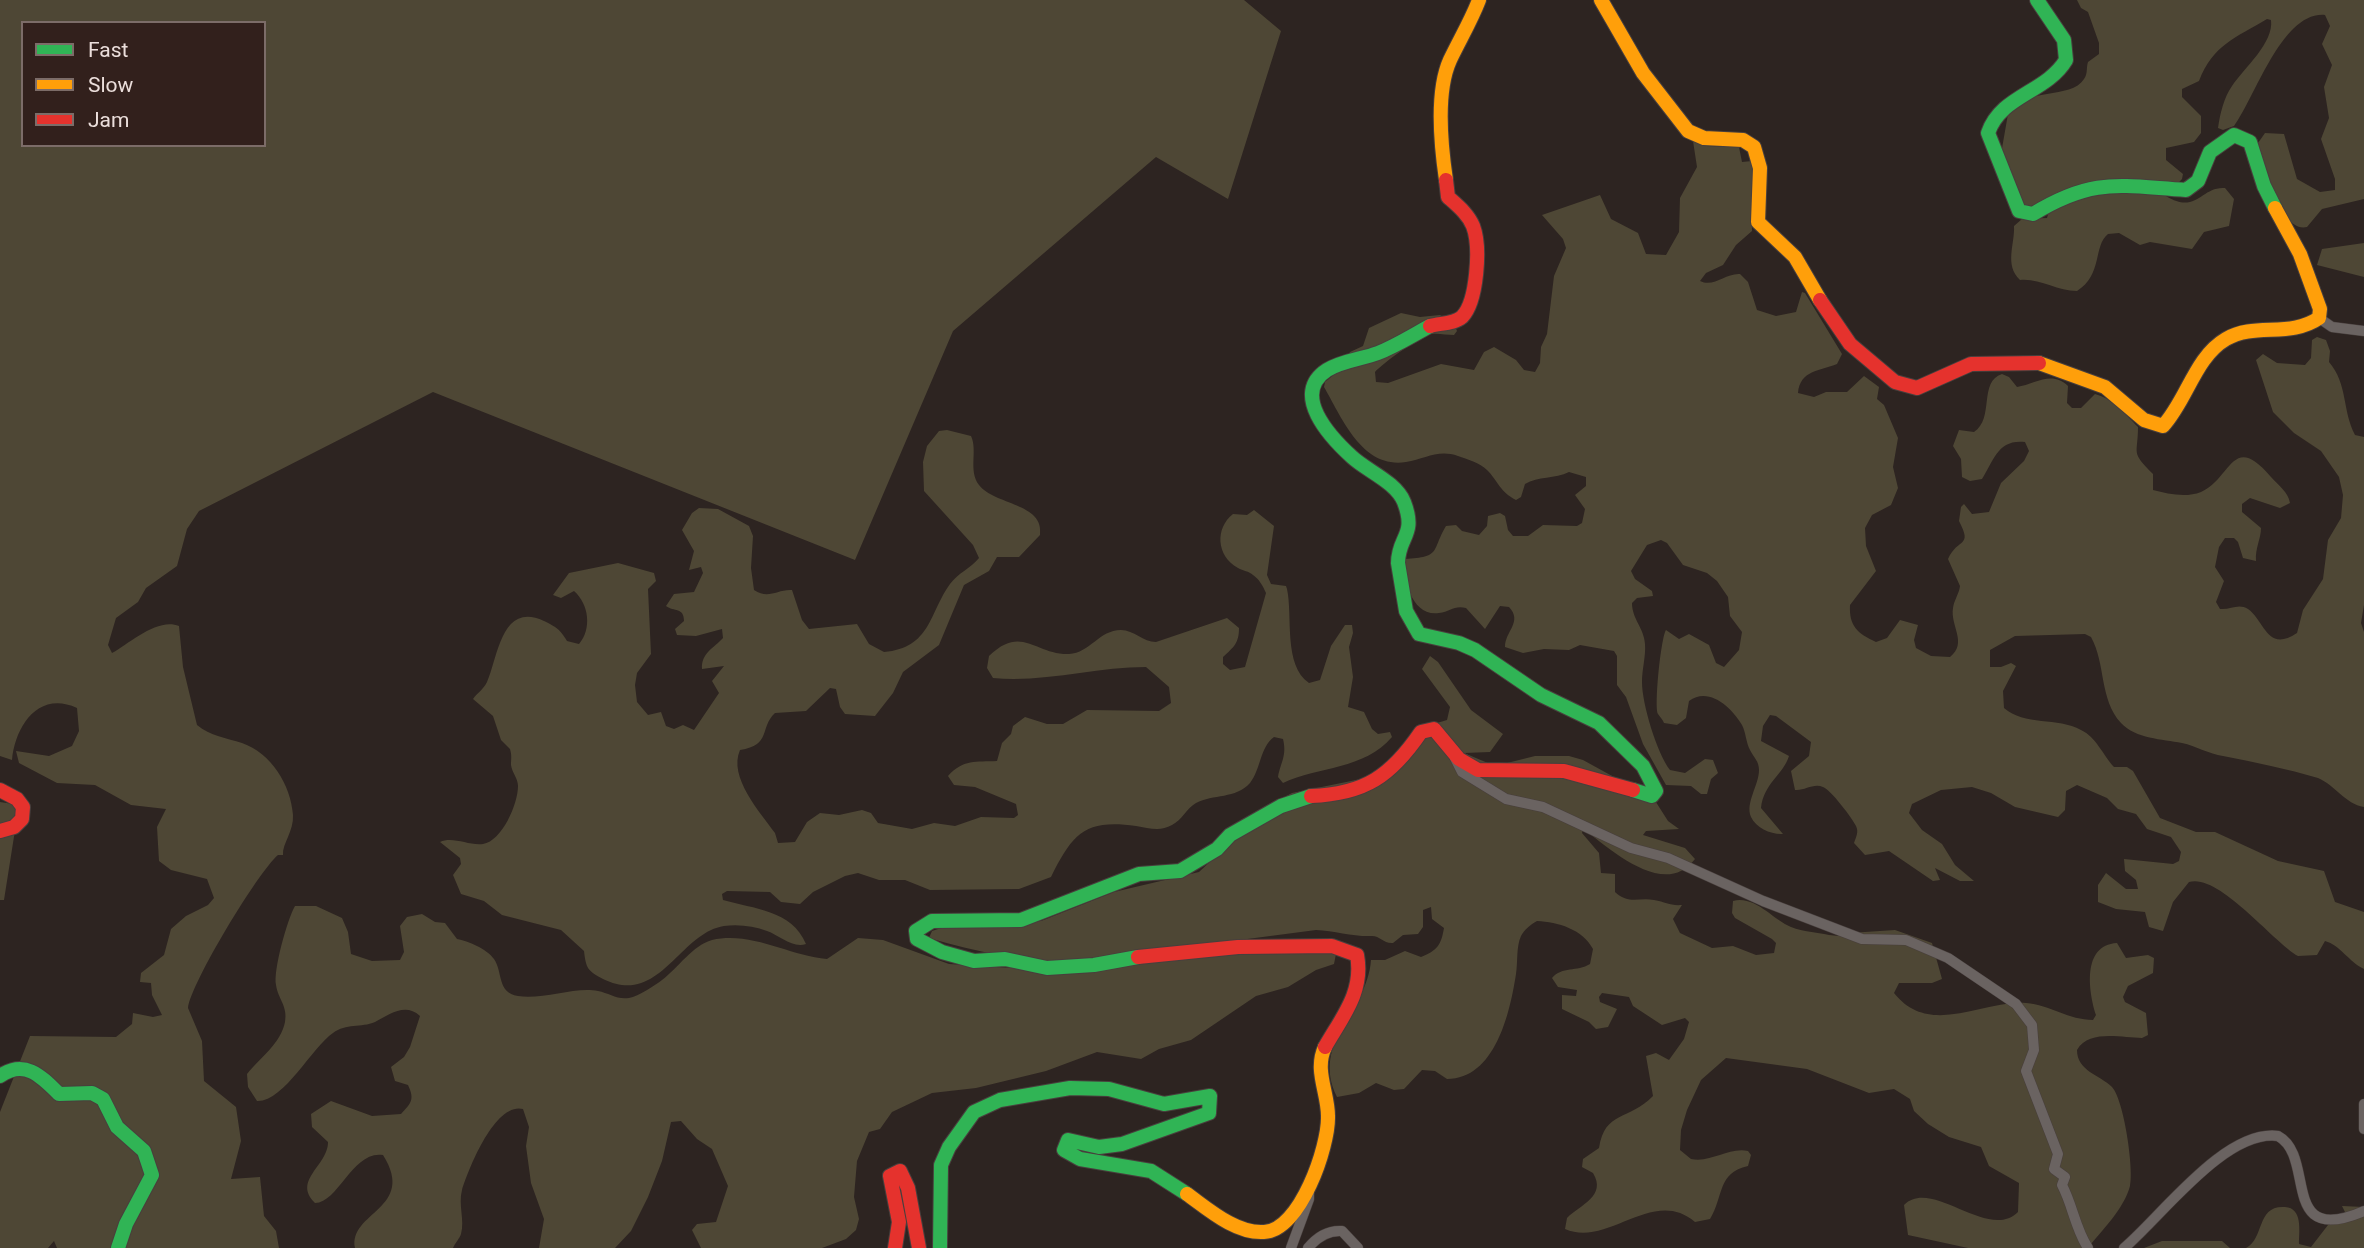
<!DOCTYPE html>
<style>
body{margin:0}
#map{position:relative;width:2364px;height:1248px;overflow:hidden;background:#2d2421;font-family:Roboto,sans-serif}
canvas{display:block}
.legend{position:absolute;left:21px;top:21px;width:245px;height:126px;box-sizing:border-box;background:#32201c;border:2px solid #7c6c68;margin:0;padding:9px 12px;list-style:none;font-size:21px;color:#ebdedb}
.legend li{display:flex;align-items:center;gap:14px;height:35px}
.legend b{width:35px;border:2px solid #7c6c68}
</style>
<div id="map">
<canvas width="2364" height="1248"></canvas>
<ul class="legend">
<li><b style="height:9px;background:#30b455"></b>Fast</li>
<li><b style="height:9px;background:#ff9f0a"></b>Slow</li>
<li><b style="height:9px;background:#e5322d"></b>Jam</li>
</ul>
</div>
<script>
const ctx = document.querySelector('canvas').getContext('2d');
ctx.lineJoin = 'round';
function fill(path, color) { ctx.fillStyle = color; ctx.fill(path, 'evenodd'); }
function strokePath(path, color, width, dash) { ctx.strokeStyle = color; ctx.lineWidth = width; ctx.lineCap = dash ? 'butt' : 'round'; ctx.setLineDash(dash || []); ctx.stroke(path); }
fill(new Path2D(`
 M0,0h1244l37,31 -53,168 -72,-42 -203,174 -98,229 -422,-168 -234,119 -12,18 -10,37 -31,22 -8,14 -22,16 -8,27 4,8c18,-10 46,-36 67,-27l4,41 14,58c13,11 30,13 45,18 29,10 49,42 51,72 1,16 -11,29 -10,40h-5c-20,17 -87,128 -90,153l14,33 2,40 32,26 5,34 -10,38 29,-2 4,39 12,15 3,17h-222l-3,-7 -6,7h-48v-136l30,-76 86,1 16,-13 1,-11 20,4 9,-2 -10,-20 -1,-12 -11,-1 1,-9 23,-18 7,-26 15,-13 22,-11 6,-7 -7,-19 -36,-9 -12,-9 -2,-34 9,-18 -35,-4 -36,-20 -38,-2 -38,-20 -3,-12 33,5 23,-10 7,-15 -2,-23c-39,-18 -62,19 -65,52l-12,-4zM23,23h241v122h-241z
 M2077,0h287v199l-42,10 -15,18c-27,7 -43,-65 -49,-84l7,-10 19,1 13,45 23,13 15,-2v-11l-14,-40 8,-21 -5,-31 8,-22 -10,-21 8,-18 -5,-11c-43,-4 -70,83 -91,111l-11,4 -5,-2c2,-14 6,-31 14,-42 12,-18 42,-43 39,-66l-4,-1c-32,19 -54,26 -68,62l-17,8v8l19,19v17l-7,9 -28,6v12l17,14 -1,5 -16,17c31,19 35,-10 59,-8l9,11 -5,27 -25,6 -12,17 -42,-7 -10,3 -21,-12 -11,1c-15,12 -5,41 -31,57 -20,0 -38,-13 -57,-11 -16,-15 -5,-36 -6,-54l8,-7 25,-1 4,-14 -21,4 -8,-3 -21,-51 7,-40c16,-28 63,-14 76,-35 4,-5 2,-11 4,-17l11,-8v-11l-11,-31 -7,-4z
 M1693,141l14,5 32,1 3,15 10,-1 5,16 -6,22 1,32 -16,14 -13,20 -17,8 -6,8c14,7 25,-8 40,-7l8,8 9,28 19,6 20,-4 6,-20 3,1 37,61 -5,10c-17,7 -37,6 -39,29l16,4 12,-5h21l17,-16 15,11 -2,12 7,6 14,33 -5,29 5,21 -7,17 -19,10 -7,13 1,18 10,25 -26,34c-1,21 7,28 26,37l11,-4 13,-18 18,5 -4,15 2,8 15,8 19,1c18,-14 0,-31 3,-49 1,-8 6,-14 7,-22l-12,-27c10,-22 25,-11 11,-38l2,-14 3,-3 8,10 17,-2 12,-29 23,-22 5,-10 -4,-9c-27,-3 -31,18 -43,37l-12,2 -8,-4 -1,-18 -8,-13 6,-16 15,2c21,-14 4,-50 28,-58l7,3 8,10c18,-3 35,-17 51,-1l-1,17 5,5h9l14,-14c20,6 29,19 43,33 0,28 -8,24 15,47v16c15,4 33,8 48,2 31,-14 31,-61 70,-15 8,9 17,15 19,26l-10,5 -30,-10 -8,6v8l19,16c0,11 -6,20 -5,33l-13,-3 -5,-16 -4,-4h-9l-6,9 -4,20 9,14 -8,21 4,7c11,1 18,-6 28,0 17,12 19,44 49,24l6,-23 20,-31 5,-39 13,-22 2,-23 -4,-18 -18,-26 -27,-18 -21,-21 -17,-52 7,-6 14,9 28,2 6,-7 1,-18 5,-3 9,3 4,11 -1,11c19,22 13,48 26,73l9,2v168l-3,18 3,9v175c-19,-3 -29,-22 -46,-29 -31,-9 -63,-16 -95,-22 -14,-2 -27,-10 -41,-13 -20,-4 -46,-4 -61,-20 -22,-24 -15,-59 -30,-86l-6,-3 -70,2 -25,14v17h11l10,-4 5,3 -13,25 1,17c20,18 54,9 77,22 15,7 22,25 33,37h13l6,4 27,47 36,14h19l63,29 46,10 11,31 29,10v57c-15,-7 -24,-24 -39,-28l-8,14 -19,1c-25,-14 -79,-83 -109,-74l-16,20 -10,29 -14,-4 -4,-15 -29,-3 -18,-7v-17l8,-12 20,16h12l-2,-9 -11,-9 -1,-12 49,5 6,-3 2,-9 -10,-15 -24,-8 -11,-15 -18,-5 -11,-11 -30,-13 -11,6 -1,19 -7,7 -43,-10 -24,-14 -19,-6 -31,3 -29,14 -3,9 13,17 20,14 13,21 19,16h-14l-25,-13 5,12 -7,1 -44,-30 -24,4 -11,-12c2,-6 5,-11 2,-17 -3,-7 -26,-37 -33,-39 -10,-4 -18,4 -28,3l-4,-19 18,-15 2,-14 -35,-26 -6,-1 -7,11 -2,15 28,15c-6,19 -25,27 -28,52l22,26c-11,1 -27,-6 -32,-17 -6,-14 8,-32 8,-47 0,-9 -5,-12 -9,-20 -4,-7 -4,-17 -8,-25 -10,-17 -33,-39 -53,-24l-3,17 -9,7 -13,-2c-1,-3 -4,-6 -6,-9 -4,-8 3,-77 8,-84l13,9 10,-5 20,11 7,18 8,4 15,-17 3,-18 -12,-16 -2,-19 -11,-16 -10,-8 -24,-8 -16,-22 -6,-3 -14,5 -16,26 4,8 17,12 1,5 -16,2 -5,5c0,16 12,25 13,41 1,12 -3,25 -3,38 0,22 15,71 28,88l15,3 20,-14 8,1 5,13 -7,6 -4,15h-6l-10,-8 -25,-1 -23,-41 -17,-47 -9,-12v-29l-3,-5 -34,-6 -11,5 -25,-1 -21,4 -18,-6c0,-16 18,-25 4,-40l-9,-1 -15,23 -19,-21c-12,-3 -16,4 -27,5 -27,4 -36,-33 -34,-54 37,-2 26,-8 41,-33l10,-1 6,6 17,4 8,-9 1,-10 12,-3 5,3 3,14 5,6h15l15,-11 34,1 5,-3 3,-14 -10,-14 11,-9v-9l-17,-5c-14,7 -31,4 -44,12l-4,13 -5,3c-16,-8 -18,-19 -29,-30 -7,-7 -20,-11 -29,-14 -20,-7 -33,3 -52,6 -44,7 -64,-44 -82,-75l1,-5 17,-14 8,-16 13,-6 6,-18 32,-15 19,4 20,-2 14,8 3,8 -3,4c-7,0 -16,-2 -23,-1 -12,3 -48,29 -56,38l1,10 12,1 53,-19 33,6 10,-18 10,-5 22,13 8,10 11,2 5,-9 1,-16 6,-13 7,-58 12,-28 -3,-9 -21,-24 58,-20 11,24 27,14 8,21 20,1 13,-23 1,-34 17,-31z
 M2364,243v34l-47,-12 5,-16z
 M947,430l24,6c7,15 -3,34 8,49 15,20 66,18 61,50l-21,22h-22l-8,14 -25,14 -25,60 -36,27 -10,21 -18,23 -30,-2 -5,-7 -4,-18 -6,-1 -24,23 -31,2c-16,15 -3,32 -35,37 -12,27 20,62 35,83l3,10 17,-1 12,-20 13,-9 19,2 23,-5 9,3 7,10 34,6 22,-6 21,3 26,-9 33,1 4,-3 -2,-11 -41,-17 -21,-2 -6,-9c15,-17 28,-14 49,-15l5,-18 9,-9 2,-8 12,-9 22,7h16l24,-14 72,1 12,-8 -2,-16 -23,-20c-51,0 -102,16 -153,11l-6,-10 2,-12c33,-32 46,-1 80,-2 21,-1 30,-24 52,-24 13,0 22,12 35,12l71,-24 12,10c0,15 -5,19 -16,29v7l7,6 15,-3 21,-74c-3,-7 -7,-14 -13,-18 -4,-4 -10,-4 -15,-7 -22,-12 -23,-40 -5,-54l14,1 7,-5 20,16 -7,49 4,9 15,2 1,3c6,27 -4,76 22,94l11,-3 11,-34 14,-21h7l1,8 -4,14 4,30 -5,30 16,5 8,17 6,5 12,-2 2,5c-28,33 -73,29 -109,46l-5,-6c3,-16 9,-21 5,-38l-9,-2c-14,10 -13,32 -24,46 -14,16 -37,11 -54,20 -9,5 -14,17 -24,22 -12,7 -23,3 -36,1 -51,-7 -63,7 -85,51l-32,12 -89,1 -25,-10h-26l-21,-7 -13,3 -32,16 -13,12 -19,-2 -11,-10 -43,-1 -5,3 1,6c31,9 69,10 83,44 -13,5 -27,-9 -39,-13 -13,-5 -29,-7 -43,-5 -45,7 -64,81 -121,53 -15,-8 -17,-10 -19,-28l-23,-21 -59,-15 -18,-14 -23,-7 -8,-19 8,-11 -1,-6 -20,-16c13,-6 29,4 43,2 19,-3 35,-40 35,-58 0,-8 -6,-13 -7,-21 0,-6 1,-9 -1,-16l-9,-9 -8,-24 -20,-17c5,-7 10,-9 14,-17 11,-24 14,-81 57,-61 12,6 16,8 23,20l12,3c13,-15 10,-40 -5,-53l-13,7 -8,-3 16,-22 49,-10 36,10 2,8 -8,8 3,65 -14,19 -2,12 2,17 11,13 13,-3 5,14 8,3 9,-4 11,5 25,-37 -7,-12 12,-15 -22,3c-1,-16 12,-21 21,-31l-1,-9 -26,7 -19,-1 -2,-6 9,-8c0,-14 -10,-9 -18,-15l8,-12 20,-2 9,-19 -2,-6 -12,3 5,-19 -12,-21 10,-17 7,-5 19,1 31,17 4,10 -2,32 3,22c15,10 23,-1 38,0l10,30 7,9 48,-5 12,20 15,8c47,-4 45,-39 66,-68 8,-11 21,-16 29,-26l-6,-13 -49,-54 -1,-29 4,-16 12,-15z
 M1430,656l8,6 33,48 32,24 -13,18 -26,1 31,13 40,-10h34l14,4 71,39 14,22 11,8 -33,2 -3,4 42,13 10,11c-31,41 -85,-11 -112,-30l-1,4 17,20 2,20 14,1v18c14,13 24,5 39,8 12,2 16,6 28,5l-9,14 7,14 32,15 21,-2 23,9 18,-2 2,-10 -4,-4 -37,-21 -3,-5 1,-12c22,-6 40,19 58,26 13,5 25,5 38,8 8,1 13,2 21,-2l45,-3 37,13 10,36 -10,4h-33l-5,10c36,45 87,7 132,10 24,2 43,17 67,17l3,-5c-7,-22 -15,-70 21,-72l9,15 22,-3 6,3 -1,15 -25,13 -5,11 2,5 21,11 2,22 -6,3c-20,0 -53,-9 -65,12 0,21 23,25 35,37 12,13 22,82 18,99 -6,23 -28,44 -42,62h-120l-60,-13 -4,-30c28,-28 84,37 114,7l1,-29 -30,-17 -8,-19 -32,-10 -21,-13 -14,-13 -4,-12 -16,-10 -25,4 -62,-24 -81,-11 -25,22 -14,30 -6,20 -1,20 11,9c21,4 37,-12 57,-8l3,4 -3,11c-31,7 -24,30 -38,53l-15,3c-42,-36 -87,26 -130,7l2,-11c13,-13 40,-22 26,-45l-11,-6 1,-8 16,-11c6,-38 30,-27 54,-52l-7,-40 10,-3 13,7 15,-21 5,-17 -4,-4 -23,7 -29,-19 -4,-9 -27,-4 -3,4 1,5 17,7 -9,18 -12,2 -7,-7 -27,-13v-14l14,1 1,-6 -19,-3 -6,-9c10,-12 25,-6 38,-14l3,-15c-11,-20 -35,-27 -56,-28 -7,4 -12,8 -16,15 -5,11 -3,26 -5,38 -6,39 -21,105 -69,105l-12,-8 -13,-1 -18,19 -10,1 -18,-7 -17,10 -22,4c-27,-56 30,-84 34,-137h14l20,-9 16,6c17,-7 20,-12 23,-29l-12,-9 -1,-12 -8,3v17l-5,7 -15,1 -10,8c-9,1 -13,-7 -21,-7 -17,1 -37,-5 -56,-6l-244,32c-50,-1 -96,-10 -143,-24l3,-7 9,-3 100,-7 73,-29 85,-20 74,-69 19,-10 74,-15 24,-14 47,-41 10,-3 3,-13 -28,-38z
 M0,802l19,3 -15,95h-4z
 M295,906h21l26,12 6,14 3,22 21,7 28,-1 4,-8 -4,-26 7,-9 15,-3 13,8 10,1 12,16c11,2 30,10 37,20 9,13 3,34 24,37 25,4 58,-10 80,-5 11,2 19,9 31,7 10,-2 25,-12 33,-18 16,-12 31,-35 50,-40 40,-9 77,16 115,19l31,-21 25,2 66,24 63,4 302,-28 22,14 -2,10 -18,6 -28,17 -32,9 -65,44 -32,9 -18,10 -44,-7 -51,19 -70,17 -44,5 -40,19 -12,17 -11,3 -12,29 -3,36 5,22 -3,11 -10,9 -24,9h-121l-9,-18 5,-6 19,-2 12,-36 -16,-37 -15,-10 -16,-18 -10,1 -9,39 -14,36 -17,34 -16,17h-76l5,-29 -13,-36 -5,-37 3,-19 -6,-18c-28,-7 -54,59 -61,81 -4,15 3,30 -1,44 -1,4 -6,9 -8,14h-98c-7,-36 62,-39 28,-93 -30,-5 -44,47 -68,48 -23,-23 13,-37 13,-61l-16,-15 -1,-13 20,-13 41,15 29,-2c10,-11 14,-14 7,-29l-13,-4 -4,-14 13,-10 6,-10 10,-31c-15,-14 -31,-1 -45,6 -14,6 -29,1 -42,11 -21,14 -49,69 -76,68l-9,-14 -1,-13c13,-16 34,-31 38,-52 3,-16 -7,-23 -9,-37 -3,-14 11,-65 19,-79z
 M2342,1206l22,1v41h-118c19,-10 10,-43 39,-41 18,1 14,24 14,37l12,3 17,-22 20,-7z
 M2162,1241h60l8,7h-86z`), '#4e4735');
const street = new Path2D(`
 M2319,318l13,9 32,4
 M1455,758l7,14 44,27 37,8 88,41 37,10 95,43 99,38 44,1 42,18 68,46 16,21 2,25 -8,21 32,83 -4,15 11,8 -3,8c11,21 13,43 26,63
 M2364,1104v25
 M1291,1248l18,-49v-10
 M1308,1248c9,-11 20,-18 34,-17l16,17
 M2124,1248c37,-31 101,-119 154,-112 39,21 0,112 86,75`);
const fast = new Path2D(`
 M2037,0l27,40 2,20c-20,33 -65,35 -78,73l31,78 14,3c61,-37 86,-28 153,-24l12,-9 12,-29 24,-17 16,7 14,44 11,22
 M1430,326c-17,9 -34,20 -52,27 -16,6 -37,8 -51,17 -37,24 3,67 25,87 15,14 44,25 52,45 13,34 -6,34 -6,61l8,48 13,23 40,9 16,7 66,45 58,28 44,43 13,25 -4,5 -19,-6
 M1138,957l-44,8 -47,3 -42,-9 -31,2 -32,-9 -25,-13 -1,-8 16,-10 89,-1 118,-46 41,-3 37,-22 13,-14 51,-29 30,-10
 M0,1076c25,-17 41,0 59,18l33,-1 11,6 14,28 27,24 8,24 -26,49 -8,24
 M940,1248l1,-83 8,-18 25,-35 26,-12 70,-12 39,1 55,15 46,-8 -1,17 -87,31 -23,3 -31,-7 -4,10 16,9 71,12 36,23`);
const slow = new Path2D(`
 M1601,0l42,73 45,58 16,7 39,2 11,7 6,21 -2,54 37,35 25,43
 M1446,180c-5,-34 -10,-89 4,-120 10,-21 21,-39 29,-60
 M2039,363l66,24 39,33 19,6c24,-26 32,-69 63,-87 29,-17 64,-1 93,-21l1,-9 -20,-55 -25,-46
 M1187,1194c21,15 49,40 77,38 36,-1 65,-86 64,-116 0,-24 -14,-46 -3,-69`);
const jam = new Path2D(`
 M1820,300l30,44 45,38 22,6 54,-24 68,-1
 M1430,326c10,-3 24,-2 32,-9 15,-15 19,-70 11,-91 -5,-12 -15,-20 -25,-29l-2,-17
 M0,790l17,9 6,8 -1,12 -8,8 -14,4
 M1311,796c54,-2 80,-20 110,-64l13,-3 25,30 19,11 86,1 69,19
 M1138,957l100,-10 94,-1 25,9c7,37 -15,62 -32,92
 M895,1248l4,-26 -9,-46 10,-5 8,17 11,60`);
strokePath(street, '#483f3d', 11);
strokePath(fast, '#483f3d', 16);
strokePath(slow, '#483f3d', 16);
strokePath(jam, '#483f3d', 16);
strokePath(street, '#6a6361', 10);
strokePath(fast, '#30b455', 14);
strokePath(slow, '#ff9f0a', 14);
strokePath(jam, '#e5322d', 14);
</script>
